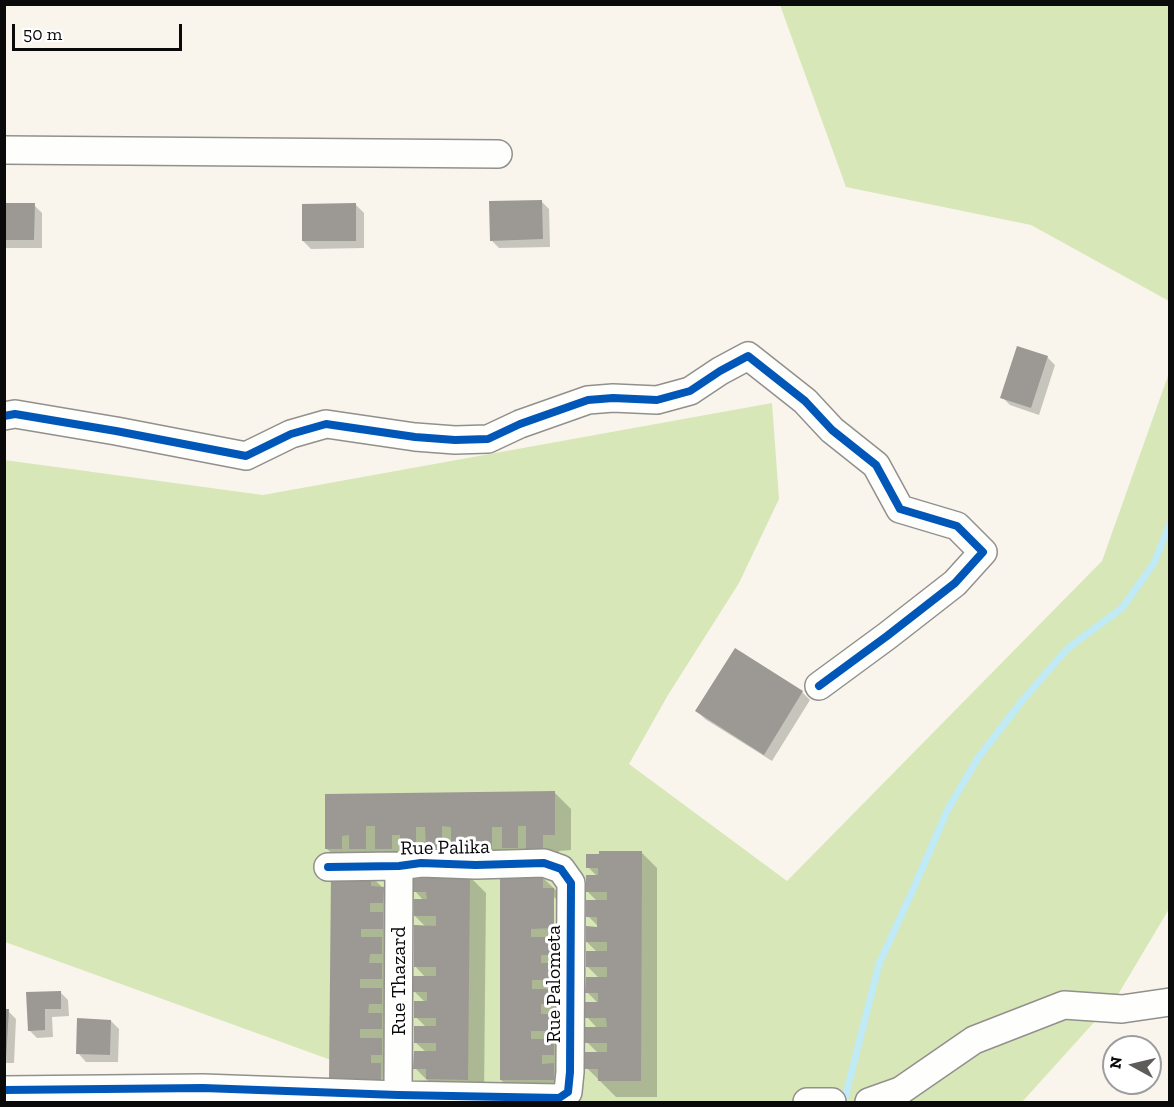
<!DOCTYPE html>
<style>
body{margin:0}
#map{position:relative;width:1174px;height:1107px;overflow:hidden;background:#f9f5ec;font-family:"Zilla Slab",serif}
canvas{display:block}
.frame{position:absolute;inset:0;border:6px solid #0a0a0a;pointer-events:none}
.north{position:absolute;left:1102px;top:1035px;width:60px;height:60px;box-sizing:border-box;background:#fff;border:2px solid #9d9d9d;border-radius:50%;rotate:278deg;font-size:16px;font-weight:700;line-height:24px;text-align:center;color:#0a0a0a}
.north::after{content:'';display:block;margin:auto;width:21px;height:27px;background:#5e5c59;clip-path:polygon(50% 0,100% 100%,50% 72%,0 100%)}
.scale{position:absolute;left:12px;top:24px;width:170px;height:27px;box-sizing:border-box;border:3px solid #0a0a0a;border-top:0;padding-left:8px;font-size:18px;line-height:21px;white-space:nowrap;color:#0a0a0a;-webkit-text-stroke:4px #fff;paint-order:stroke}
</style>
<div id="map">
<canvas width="1174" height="1107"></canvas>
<div class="frame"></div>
<div class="north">N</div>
<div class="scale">50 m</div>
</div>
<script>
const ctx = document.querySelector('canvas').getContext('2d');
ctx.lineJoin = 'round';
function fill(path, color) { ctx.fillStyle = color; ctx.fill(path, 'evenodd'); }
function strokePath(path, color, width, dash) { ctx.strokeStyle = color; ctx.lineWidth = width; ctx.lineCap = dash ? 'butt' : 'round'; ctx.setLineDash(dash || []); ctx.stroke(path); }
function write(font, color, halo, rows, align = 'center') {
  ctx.font = font + ' "Zilla Slab",serif'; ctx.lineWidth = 6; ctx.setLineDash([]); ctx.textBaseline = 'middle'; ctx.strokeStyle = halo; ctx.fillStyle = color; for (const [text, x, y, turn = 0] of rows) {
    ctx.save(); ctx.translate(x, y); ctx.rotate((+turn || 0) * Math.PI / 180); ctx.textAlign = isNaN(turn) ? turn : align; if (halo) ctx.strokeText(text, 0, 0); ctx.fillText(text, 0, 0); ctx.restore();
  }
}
fill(new Path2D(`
 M780,5h389v296l-138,-76 -185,-38z
 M1169,373v536l-53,89 -94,104h-575l-442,-160 -1,-172 2,-13 -2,-3v-294l259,35 509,-92 7,96 -40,84 -71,112 -39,69 158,117 315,-320z`), '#d7e7b8');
fill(new Path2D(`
 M541,201l8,8 1,38 -51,1 -8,-8z
 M4,205h30l8,8v35h-38z
 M356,205l8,8v35l-53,1 -8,-8z
 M1047,357l8,8 -16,50 -29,-10 -8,-8z
 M802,692l8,8 -38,61 -67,-42 -8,-8z
 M555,793l16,16v41l-12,1v14l-216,-1 -17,-16v-53z
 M641,852l16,16v229h-41l-29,-29 11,-15 -11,-11 11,-13 -11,-12 11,-14 -11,-11 13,-13 -13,-13 11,-13 -11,-11 13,-14 -12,-12 10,-14 -11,-11 11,-14 -10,-10z
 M371,876l28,28 -2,192 -67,-17z
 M470,877l16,16 -2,202 -53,-11 -16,-16 11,-16 -11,-10 11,-15 -10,-10 10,-14 -11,-11 11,-14 -11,-12 11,-39 -11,-11 9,-15 -9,-10z
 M501,877h41l17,16 10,188 -51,15 -17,-16zM553,896l3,3v37h-3z
 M60,992l8,8 1,16 -17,1 1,20 -16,1 -8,-8 -1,-37z
 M4,1011h4l8,8 -2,44h-10z
 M111,1021l8,8 -1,33h-32l-8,-9z`), '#0003');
strokePath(new Path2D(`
 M844,1102l35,-138 33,-72 36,-83 30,-51 44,-57 45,-52 55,-41 32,-45 16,-40`), '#c0eaf5', 7);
fill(new Path2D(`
 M542,200l1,39 -53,2 -1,-40z
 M4,203h31l-1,37h-30z
 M356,203v38h-54v-37z
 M1017,346l31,10 -17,52 -31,-10z
 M735,648l68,43 -39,64 -69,-44z
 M555,791v44h-12v15h-17v-24h-8v22h-16v-21h-10v22h-16v-13h-9l1,12h-17v-21l-9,-1v22l-16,1 -1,-22h-9v22h-16v-14h-8v14h-17v-23h-9v23h-17v-14l-7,1v13h-17v-55z
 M599,851h43l-1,230h-43v-12h-13v-17h22v-9h-22v-16h22l-1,-9h-21v-16h13v-9h-13l1,-16h21v-10h-21v-16h21v-9h-21v-16l11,1v-10h-11v-17h21v-8h-21v-17h12v-7h-12v-14h13z
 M331,874l40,1v11l13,1 -1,16h-13v9h13v17h-22v8h21v17h-12l-1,9h13v16h-22v9h22v16h-13l-1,9h14v16h-22v9h22v17h-11v8h10v17h-52z
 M413,875l57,1 -2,204 -42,-1v-10h-13l1,-18h22v-8h-22v-17h22v-8h-22v-17h13v-9h-14v-16h23v-9h-22v-42l22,1v-10h-22v-17h13l-1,-7h-13z
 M500,876h43v12h11v40l-23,1v8h23l-1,18h-12v8h12v17h-21v9h22v15h-13v10h13v17h-23v8h23v16h-12v9l12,-1v17h-54z
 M61,991v18h-16v21l-17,1 -2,-39z
 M4,1009h5l-3,50h-2z
 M77,1018l34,2 -1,35 -34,-1z`), '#9c9893');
const minor = new Path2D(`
 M4,150l494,4
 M4,416l11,-2 101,17 130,25 45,-22 35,-10 89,13 40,3 33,-1 32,-15 68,-24 25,-2 44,2 33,-9 30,-20 28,-15 57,45 27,29 44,35 24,44 57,17 26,26 -28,31 -68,53 -68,50
 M4,1090l199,-2 195,7 161,3 9,-6 2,-20 1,-189 -10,-14 -17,-6 -68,2 -55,-2 -22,3 -71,1
 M398,1095l1,-229
 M807,1102h25
 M869,1102l31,-11 74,-51 90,-35 58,4 48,-7`);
strokePath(minor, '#92908c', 30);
strokePath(minor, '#fefefc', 27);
strokePath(new Path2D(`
 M4,416l11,-2 101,17 130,25 45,-22 35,-10 89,13 40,3 33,-1 32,-15 68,-24 25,-2 44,2 33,-9 30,-20 28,-15 57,45 27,29 44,35 24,44 57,17 26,26 -28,31 -68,53 -68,50
 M4,1090l199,-2 195,7 161,3 9,-6 2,-20 1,-189 -10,-14 -17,-6 -68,2 -55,-2 -22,3 -71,1`), '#0057b8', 8);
write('20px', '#0a0a0a', '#fff', [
 ["Rue Palika",445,848,-1],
 ["Rue Thazard",399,981,-90],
 ["Rue Palometa",554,984,-90]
]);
</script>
